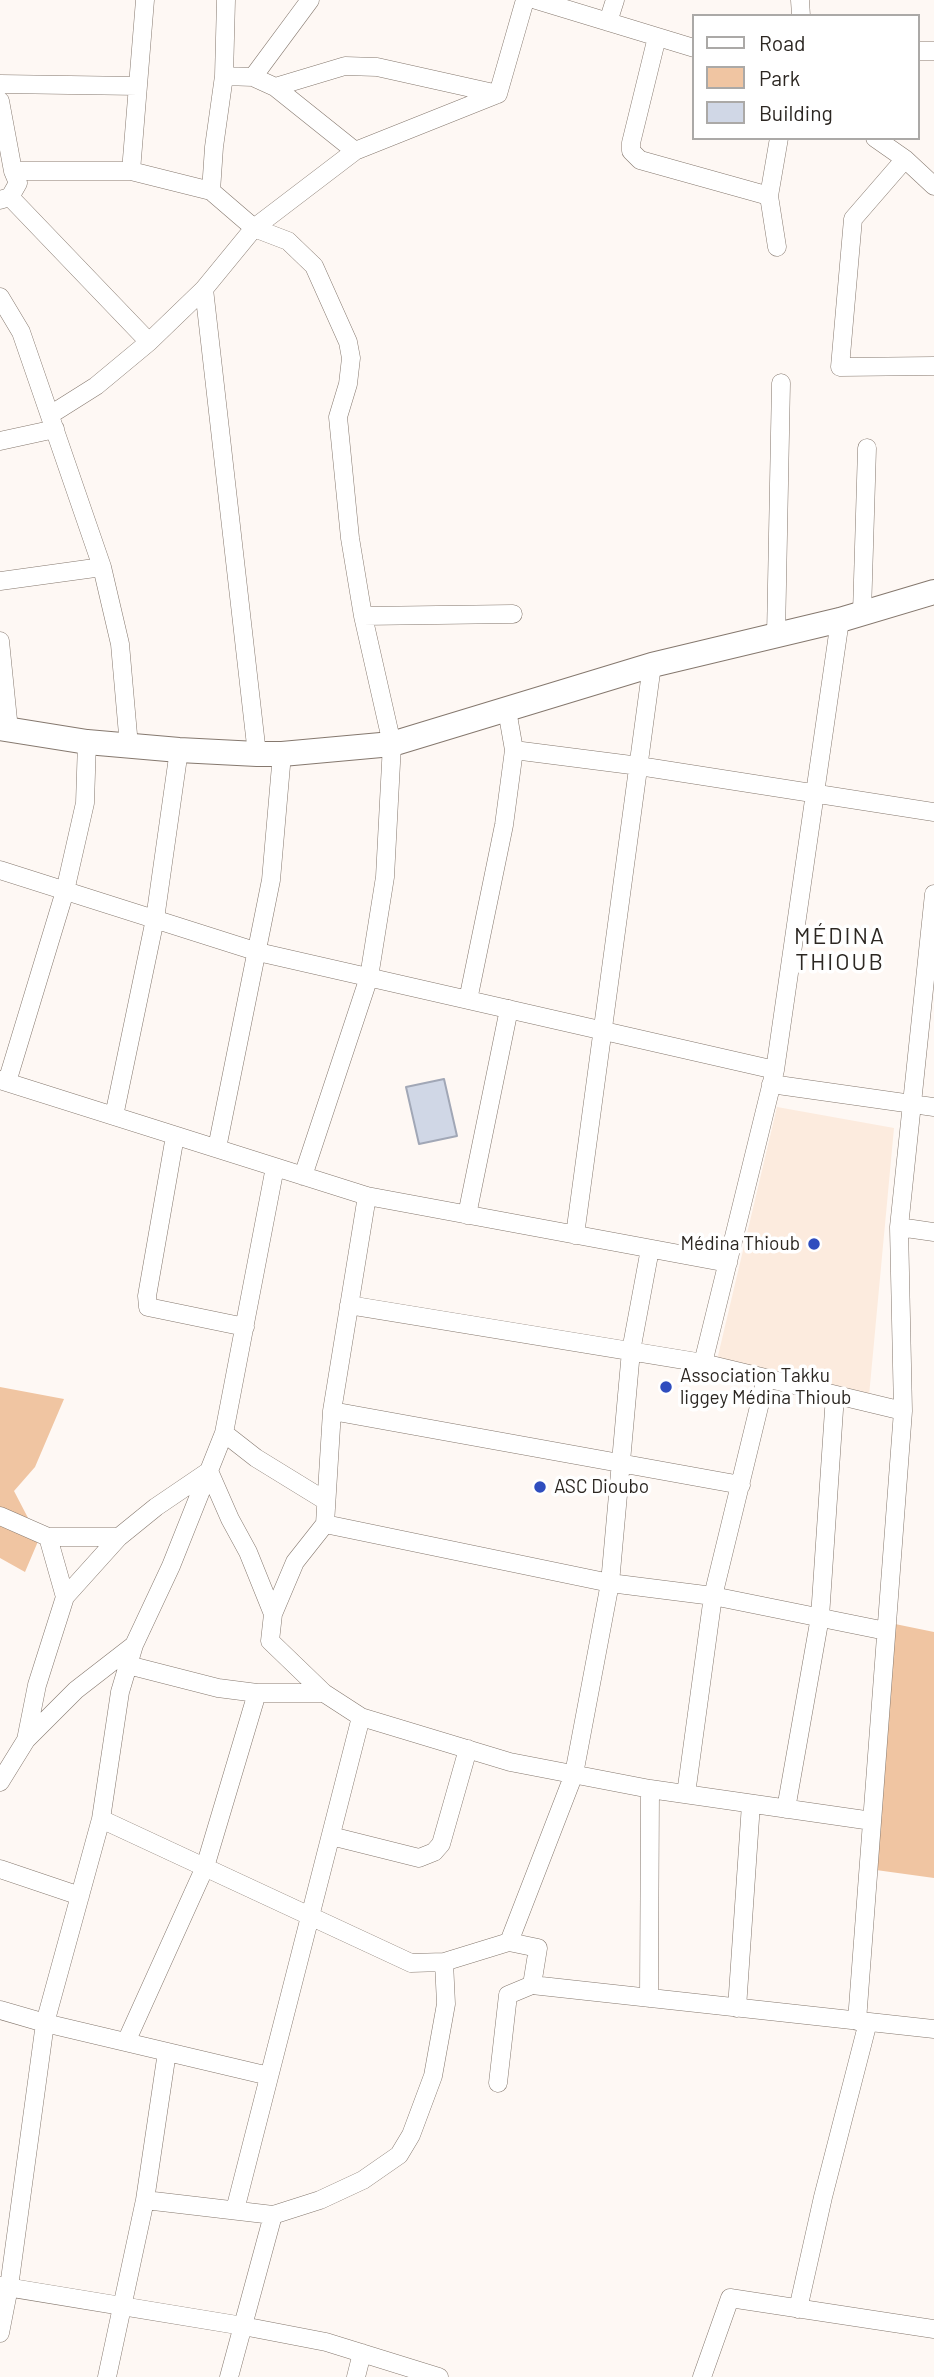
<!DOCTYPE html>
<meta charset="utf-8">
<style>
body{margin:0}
#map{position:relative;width:934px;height:2377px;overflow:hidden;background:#fef8f4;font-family:Barlow,sans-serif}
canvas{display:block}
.legend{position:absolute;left:692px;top:14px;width:228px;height:126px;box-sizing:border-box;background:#fff;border:2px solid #aba9a7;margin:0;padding:9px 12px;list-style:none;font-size:21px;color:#2c2722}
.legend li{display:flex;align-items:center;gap:14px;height:35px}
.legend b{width:35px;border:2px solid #aba9a7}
</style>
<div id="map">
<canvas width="934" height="2377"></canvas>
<ul class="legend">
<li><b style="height:9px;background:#fff"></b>Road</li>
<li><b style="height:19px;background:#f0c5a2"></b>Park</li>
<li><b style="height:19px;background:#d0d7e6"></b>Building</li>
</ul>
</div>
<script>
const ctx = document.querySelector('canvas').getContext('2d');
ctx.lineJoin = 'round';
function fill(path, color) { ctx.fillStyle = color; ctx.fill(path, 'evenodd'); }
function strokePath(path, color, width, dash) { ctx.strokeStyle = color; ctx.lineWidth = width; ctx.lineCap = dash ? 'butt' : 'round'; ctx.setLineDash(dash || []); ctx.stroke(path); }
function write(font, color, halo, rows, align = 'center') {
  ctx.font = font + ' Barlow,sans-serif'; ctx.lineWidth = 7; ctx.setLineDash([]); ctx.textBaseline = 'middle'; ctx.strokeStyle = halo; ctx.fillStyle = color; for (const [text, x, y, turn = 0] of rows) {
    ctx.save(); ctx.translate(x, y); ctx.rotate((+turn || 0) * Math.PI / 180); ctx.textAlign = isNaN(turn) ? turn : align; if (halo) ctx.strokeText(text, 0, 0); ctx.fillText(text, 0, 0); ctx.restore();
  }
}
fill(new Path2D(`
 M777,1107l117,21 -25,268 -152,-36z`), '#fcebde');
fill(new Path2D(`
 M0,1387l64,12 -29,68 -21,24 25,48 -14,33 -25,-14z
 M895,1624l39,8v246l-58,-8z`), '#f0c5a2');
const building = new Path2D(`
 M444,1079l13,57 -38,8 -13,-57z`);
fill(building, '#d0d7e6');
strokePath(building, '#a1a7b6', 2);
const street = new Path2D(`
 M536,0l158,48
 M800,0l1,16
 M608,22l7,-22
 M657,37l-26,106v8l9,9 129,36
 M918,51h16
 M224,76l29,1 22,10 80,64
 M253,77l57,-77
 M0,84l138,2
 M275,87l70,-21 32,1 121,27
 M498,94l27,-94
 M0,101l13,70 5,12 -8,14 -10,3
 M875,138l30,21 29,27
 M905,159l-52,60 -13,148 94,-1
 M13,171h118l80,20 43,37 34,13 26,25 34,76 3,16 -3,26 -10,33 12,121 13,78 29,128 -7,133 -16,100 -66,199
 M131,171l14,-171
 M211,191l3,-44 10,-71 2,-76
 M10,197l139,145
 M777,247l-8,-51 10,-58
 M204,289l53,465
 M0,297l21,35 81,235 18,77 9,102
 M50,415l46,-29 53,-44 55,-53 50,-61 101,-77 143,-57
 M0,441l55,-12
 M0,581l102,-14
 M862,613l5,-165
 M363,616l150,-2
 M776,635l5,-252
 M0,641l9,89
 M514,750l125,16 295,46
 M0,870l258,82 517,118
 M468,1000l36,-175 10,-75 -7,-40
 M0,1080l367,116 361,67
 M7,1082l58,-191 20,-88 2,-61
 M771,1084l163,23
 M114,1116l41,-197 24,-169
 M175,1136l-28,160 1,11 97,20
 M217,1148l54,-268 11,-126
 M367,1196l-35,215 -7,113 -30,38 -22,52 -3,27 54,52 37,24 149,45 140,27 222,32
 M467,1215l42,-206
 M899,1227l35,5
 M575,1235l77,-570
 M349,1305l354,58 200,48
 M703,1363l72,-293 65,-450
 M332,1411l409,74
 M224,1433l32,25 70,43
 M0,1516l48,21 17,60
 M325,1524l285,59 103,13 173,35
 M48,1537h71
 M128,1665l90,23 39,5h67
 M26,1740l11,-55 28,-88 54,-60 37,-30 53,-36 21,48 18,33 25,62
 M0,1782l26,-42 50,-50 58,-45
 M686,1794l27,-198 53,-218
 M786,1809l34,-192 15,-222
 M101,1819l310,144 33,-1 65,-20 29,6 -6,37
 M331,1836l88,22 15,-6 7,-8 27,-95
 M0,1869l80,27
 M509,1942l65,-168 36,-191 21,-232 19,-102
 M649,1998l1,-209
 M737,2008l14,-204
 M0,2010l45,13 224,53
 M857,2021l46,-610 -4,-184 35,-333
 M126,2042l79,-175 52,-174
 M167,2052l-22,148 128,15 47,-15 43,-20 36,-25 12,-20 22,-59 13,-72 -2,-42
 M498,2083l10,-88 24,-10 402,44
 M235,2210l126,-493
 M0,2286l243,40 83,16 113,35
 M798,2309l25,-112 45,-175
 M0,2333l9,-46 36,-264 56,-204 19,-127 14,-47 37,-79 53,-133 51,-266
 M107,2377l38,-177
 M229,2377l44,-162
 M356,2377l6,-24
 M702,2377l28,-79 204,31`);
const secondary = new Path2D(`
 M0,728l87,14 92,8 78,4h25l110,-10 260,-79 188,-45 94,-28`);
strokePath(street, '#85786e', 19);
strokePath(secondary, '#85786e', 26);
strokePath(street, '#fff', 18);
strokePath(secondary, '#fff', 24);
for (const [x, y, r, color] of [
 [814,1244,7,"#2f4dbe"],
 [666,1387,7,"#2f4dbe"],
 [540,1487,7,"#2f4dbe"]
]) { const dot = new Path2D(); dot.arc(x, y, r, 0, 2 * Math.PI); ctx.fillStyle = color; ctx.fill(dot); strokePath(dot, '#fff', 2.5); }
write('19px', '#2c2722', '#fff', [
 ["Médina Thioub",800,1244,"right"],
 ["Association Takku",680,1376],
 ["liggey Médina Thioub",680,1398],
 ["ASC Dioubo",554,1487]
], 'left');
ctx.letterSpacing = '2px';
write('23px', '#2c2722', '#fff', [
 ["MÉDINA",840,936],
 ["THIOUB",840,962]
]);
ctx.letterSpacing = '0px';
</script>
